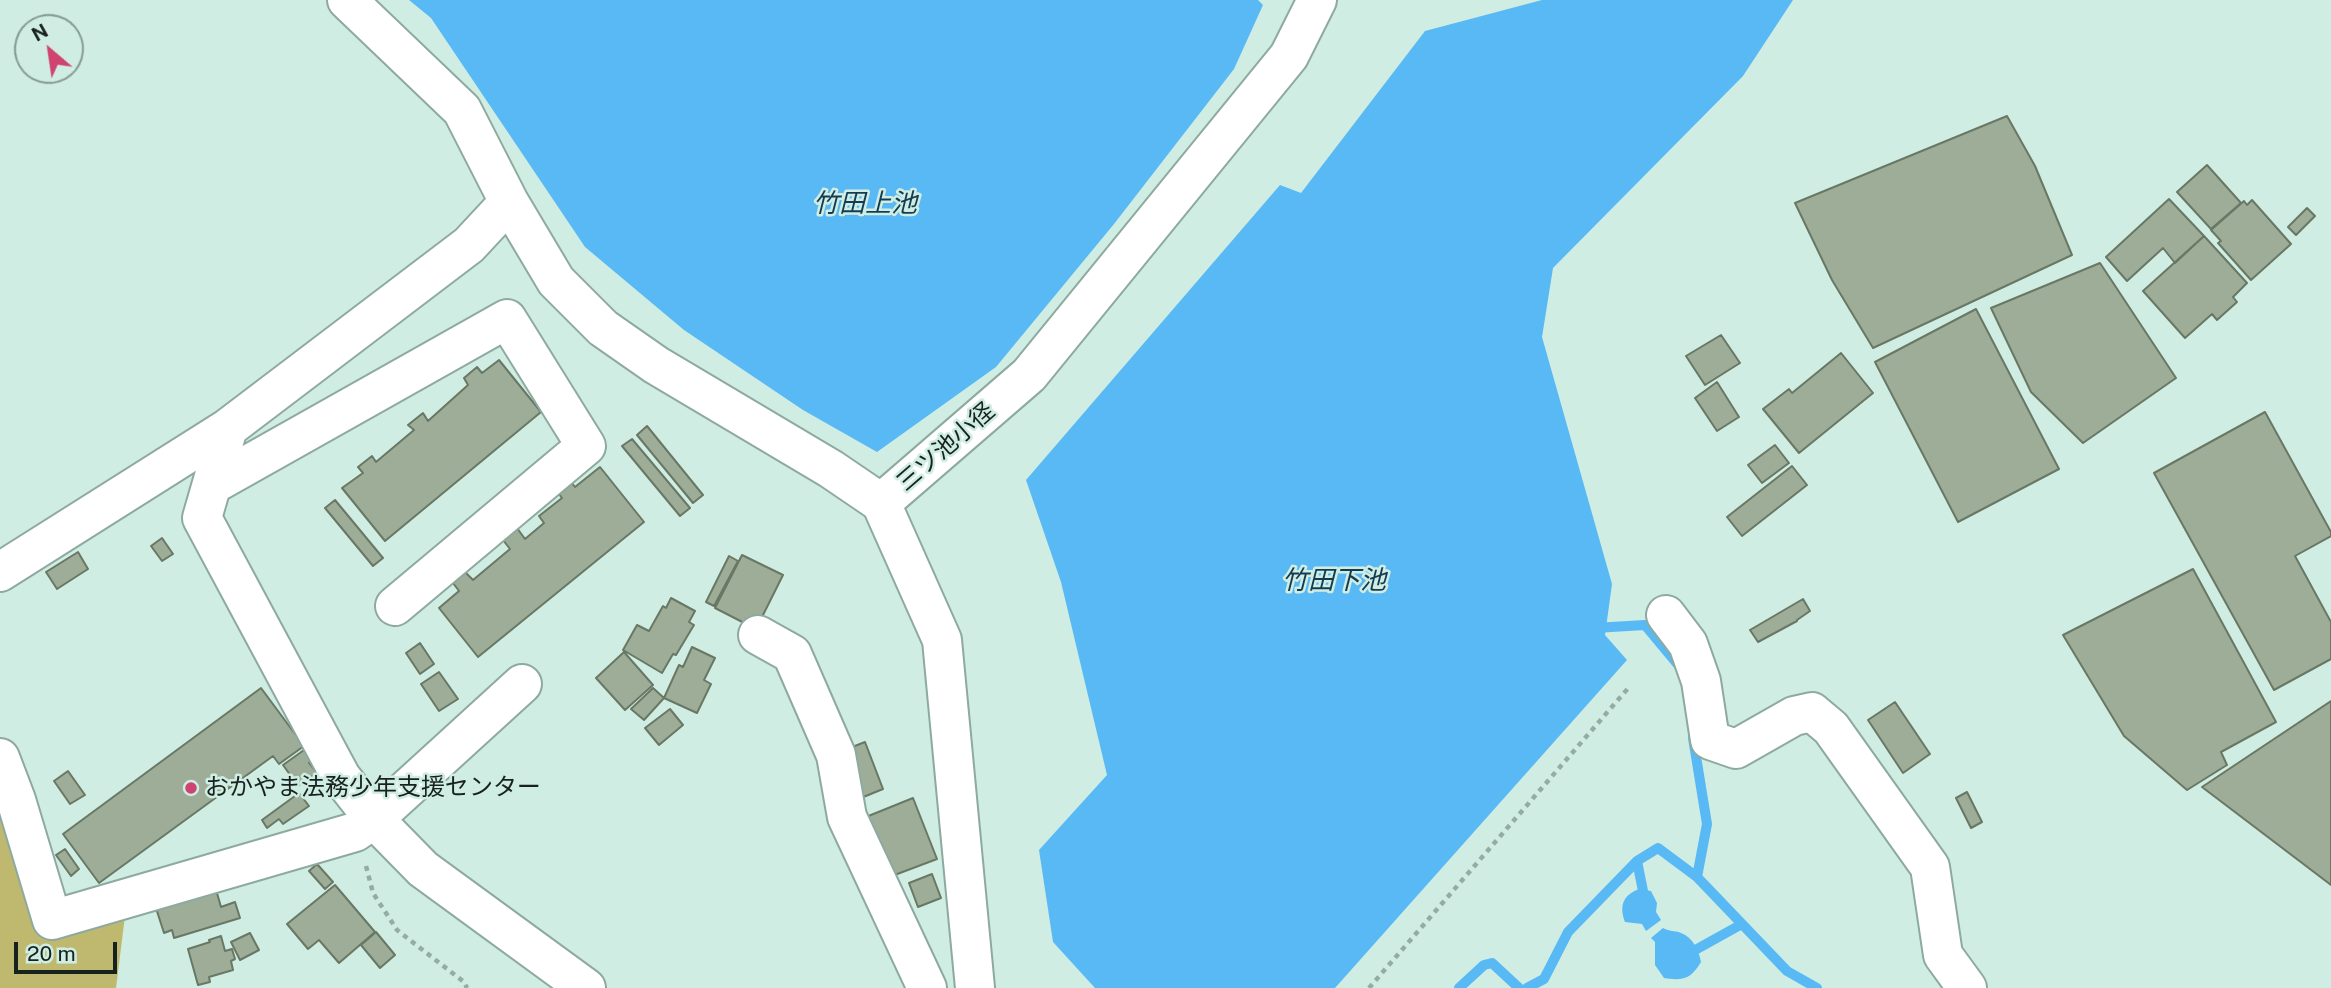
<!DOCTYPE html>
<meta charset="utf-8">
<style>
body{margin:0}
#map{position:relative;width:2331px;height:988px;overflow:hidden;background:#cfede2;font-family:"Public Sans",sans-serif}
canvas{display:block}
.north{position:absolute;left:14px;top:14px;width:70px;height:70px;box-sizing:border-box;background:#cfede2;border:2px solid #859c94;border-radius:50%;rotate:331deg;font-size:19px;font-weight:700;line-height:28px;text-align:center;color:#17221e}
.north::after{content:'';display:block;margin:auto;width:24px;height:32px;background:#d04371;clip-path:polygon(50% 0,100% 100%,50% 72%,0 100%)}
.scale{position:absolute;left:14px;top:942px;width:103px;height:32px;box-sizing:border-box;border:4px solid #17221e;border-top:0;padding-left:9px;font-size:21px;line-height:24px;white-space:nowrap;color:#17221e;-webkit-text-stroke:5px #cfede2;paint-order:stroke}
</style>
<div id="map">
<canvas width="2331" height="988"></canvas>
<div class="north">N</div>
<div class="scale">20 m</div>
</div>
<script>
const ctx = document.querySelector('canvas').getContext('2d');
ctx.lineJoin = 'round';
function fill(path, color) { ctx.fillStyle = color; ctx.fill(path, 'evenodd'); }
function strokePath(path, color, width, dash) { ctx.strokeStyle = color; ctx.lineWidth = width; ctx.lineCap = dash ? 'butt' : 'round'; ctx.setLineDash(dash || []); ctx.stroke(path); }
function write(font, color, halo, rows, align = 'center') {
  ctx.font = font + ' "Public Sans","Noto Sans JP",sans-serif'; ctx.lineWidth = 5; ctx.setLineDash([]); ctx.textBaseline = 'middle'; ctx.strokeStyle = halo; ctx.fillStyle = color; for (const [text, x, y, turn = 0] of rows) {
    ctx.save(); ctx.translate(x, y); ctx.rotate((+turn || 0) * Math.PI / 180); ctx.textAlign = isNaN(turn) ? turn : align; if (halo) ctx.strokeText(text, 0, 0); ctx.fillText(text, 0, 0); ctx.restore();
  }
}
fill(new Path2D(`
 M0,786l31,99 94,31 -9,72h-116z`), '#beb96e');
fill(new Path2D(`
 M409,0h849l5,5 -29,64 -120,155 -118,143 -119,85 -74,-42 -119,-80 -99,-83 -154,-229z
 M1542,0h251l-50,76 -190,192 -11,69 70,247 -7,51 22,25 -292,328h-240l-42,-46 -14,-92 68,-75 -46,-193 -35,-102 254,-295 21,8 124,-162z
 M1639,889l12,2 6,12 -1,9 5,8 -15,11 -4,-7 -17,-2c-6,-16 -2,-27 14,-33z
 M1663,928c7,4 11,2 18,5 12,4 18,18 20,29 -10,17 -18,19 -37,16l-9,-13v-23l-4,-4z`), '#58b9f4');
strokePath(new Path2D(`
 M1594,628l51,-3 35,42
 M1693,738l14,86 -10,53 90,94 30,17
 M1637,861l8,40
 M1688,954l54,-30
 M1459,988l25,-23 8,-2 27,25
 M1527,988l17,-9 24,-47 69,-71 21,-13 39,29`), '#58b9f4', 10);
const building = new Path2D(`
 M2007,116l28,50 37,89 -199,93 -41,-68 -37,-77z
 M2207,165l34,38 -30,26 -34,-37z
 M2169,199l35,37 -29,27 -12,-15 -36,33 -21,-24z
 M2252,200l39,44 -40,36 -33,-37 3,-2 -10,-11 33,-29 3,4z
 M2307,208l8,8 -19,19 -8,-8z
 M2204,236l43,47 -14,14 4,5 -20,18 -5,-6 -27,24 -42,-47z
 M2100,263l76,115 -93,65 -52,-51 -40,-84z
 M1976,309l83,160 -101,53 -83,-160z
 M1721,335l19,28 -35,22 -19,-29z
 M1841,353l32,40 -74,60 -36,-44 26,-20 3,4z
 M499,360l42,52 -156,129 -43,-53 21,-15 -5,-6 14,-11 4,6 38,-32 -6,-5 15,-12 5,8 40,-36 -4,-7 13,-11 5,6z
 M1717,382l22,35 -22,14 -22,-33z
 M2265,412l66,120v4l-36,20 36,66v37l-57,31 -120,-217z
 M647,426l56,69 -10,8 -56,-68z
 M632,439l58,69 -10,8 -58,-70z
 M1775,445l14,18 -27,20 -14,-18z
 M1792,466l15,19 -65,51 -15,-19z
 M600,467l44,55 -166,135 -39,-49 20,-17 -6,-8 12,-11 8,8 37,-31 -7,-9 14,-12 8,11 19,-16 -5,-7 23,-18 -4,-5 13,-11 4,5z
 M335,500l48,58 -10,8 -48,-58z
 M162,538l11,16 -11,7 -11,-15z
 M78,552l10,17 -31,20 -11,-17z
 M742,555l41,20 -27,54 -41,-21z
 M729,556l9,5 -24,45 -8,-4z
 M2193,569l83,153 -55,30 6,13 -40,25 -63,-54 -61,-101z
 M671,598l24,13 -6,11 5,3 -18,30 -3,-1 -11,19 -39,-23 14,-25 12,6 14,-25 3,2z
 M1803,599l7,12 -13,9v1l-39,21 -8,-12z
 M420,643l14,21 -14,10 -14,-21z
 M692,647l23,11 -11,22 7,4 -14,29 -33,-15 15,-33 4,2z
 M624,652l29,33 -28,25 -29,-32z
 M439,672l19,27 -19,12 -18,-27z
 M261,688l43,58 -25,18 -6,-8 -174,127 -36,-49z
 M653,688l11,10 -20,22 -13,-11z
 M2331,701v184l-129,-98z
 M1895,702l35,52 -27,19 -35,-53z
 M670,709l13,16 -24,20 -14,-17z
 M865,742l18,47 -27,11 -19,-47z
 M304,750l8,10 -3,3 8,10 -19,13 -15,-21z
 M68,771l17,24 -15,9 -16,-23z
 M1967,792l15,30 -11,6 -15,-30z
 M299,793l10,13 -26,18 -4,-5 -12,9 -5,-8z
 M913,798l24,61 -53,20 -23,-60z
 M65,849l14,20 -8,7 -15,-21z
 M317,864l16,18 -8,7 -16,-18z
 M932,874l9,24 -23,9 -9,-24z
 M335,885l40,47 -36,31 -20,-23 -11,9 -21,-25z
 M215,886l6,21 14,-5 5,16 -66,20 -2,-8 -8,3 -9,-28z
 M376,932l19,23 -15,13 -19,-23z
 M250,933l9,17 -19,10 -9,-18z
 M221,936l4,15 7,-2 3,10 -4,2 2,9 -24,7 1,5 -12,3 -10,-36 22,-7 -1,-2z`);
fill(building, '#9dad98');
strokePath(building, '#697864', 2);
const minor = new Path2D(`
 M347,0l115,110 47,92 47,79 47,47 53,37 175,104 50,34
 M228,428l-26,90 139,259 33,42 49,50 163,119
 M212,485l295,-166 79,127 -191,160
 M881,503l148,-128 260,-319 28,-56
 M881,503l61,137 33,348
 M0,572l228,-144 241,-183 40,-43
 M1666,615l22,29 13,37 9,59 26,9 58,-33 18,-4 19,16 99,139 13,88 24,33
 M758,635l34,19 44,101 11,62 80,171
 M0,758l16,42 36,120 303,-88 19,-13 148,-135`);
strokePath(minor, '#8eaaa0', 42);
strokePath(new Path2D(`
 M366,866l7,27 24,37 67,52 3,6
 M1369,988l261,-302`), '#94aca4', 4.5, [5, 5]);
strokePath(minor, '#fff', 38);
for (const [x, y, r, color] of [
 [191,788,7,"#d04371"]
]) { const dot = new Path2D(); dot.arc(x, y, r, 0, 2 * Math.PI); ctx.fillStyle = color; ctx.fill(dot); strokePath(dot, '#cfede2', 2.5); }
write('24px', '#17221e', '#cfede2', [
 ["三ツ池小径",946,447,-41]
]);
write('24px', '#17221e', '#cfede2', [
 ["おかやま法務少年支援センター",205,788]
], 'left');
write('italic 26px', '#133c54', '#cfede2', [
 ["竹田上池",865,204],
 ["竹田下池",1334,581]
]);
</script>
